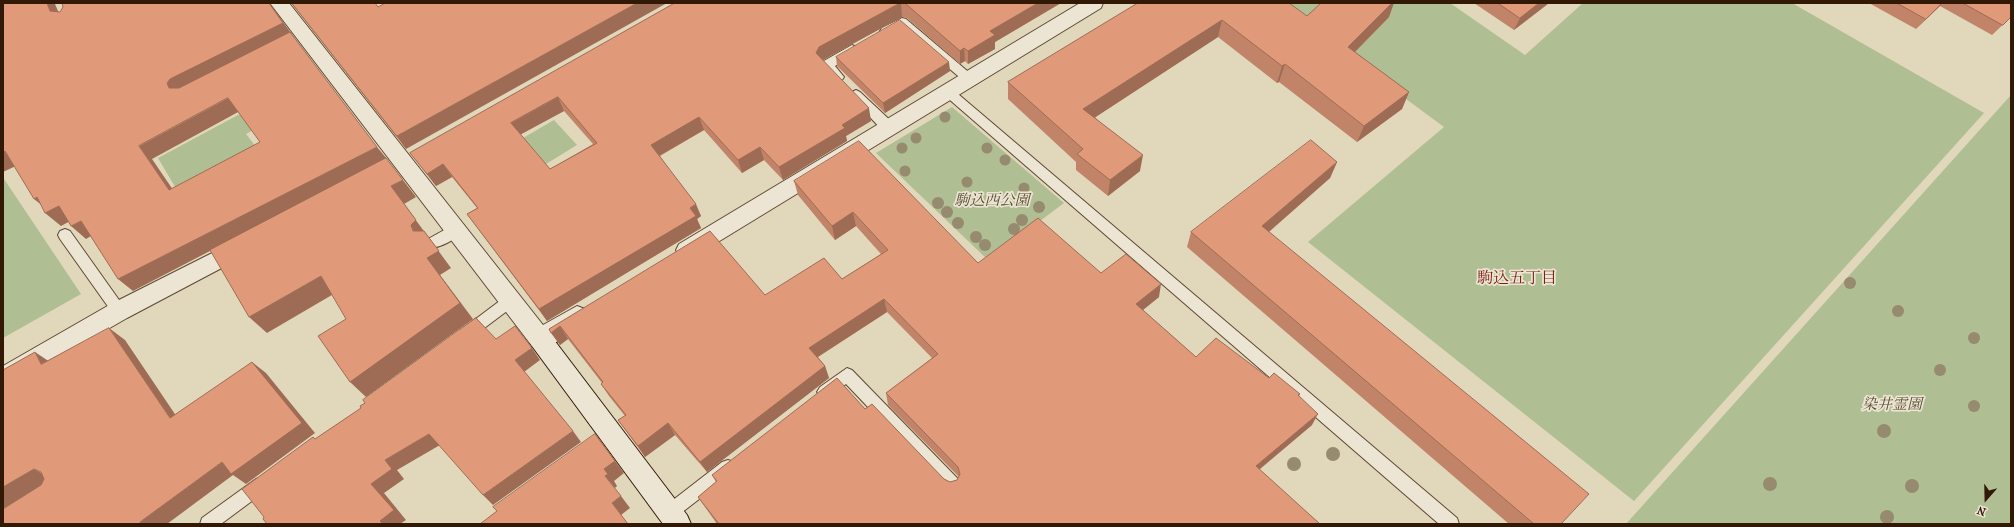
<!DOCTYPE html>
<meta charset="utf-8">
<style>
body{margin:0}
#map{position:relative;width:2014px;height:527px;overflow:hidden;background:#e1d7bb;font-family:"IM FELL French Canon",serif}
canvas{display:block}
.frame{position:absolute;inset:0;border:4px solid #321906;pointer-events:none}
.north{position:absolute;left:1966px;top:479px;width:40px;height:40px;-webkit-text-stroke:3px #ece5d3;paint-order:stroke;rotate:200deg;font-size:11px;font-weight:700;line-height:16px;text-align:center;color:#321906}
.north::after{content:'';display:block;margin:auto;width:14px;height:18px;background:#321906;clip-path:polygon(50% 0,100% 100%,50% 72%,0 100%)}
</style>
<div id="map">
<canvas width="2014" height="527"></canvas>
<div class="frame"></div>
<div class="north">N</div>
</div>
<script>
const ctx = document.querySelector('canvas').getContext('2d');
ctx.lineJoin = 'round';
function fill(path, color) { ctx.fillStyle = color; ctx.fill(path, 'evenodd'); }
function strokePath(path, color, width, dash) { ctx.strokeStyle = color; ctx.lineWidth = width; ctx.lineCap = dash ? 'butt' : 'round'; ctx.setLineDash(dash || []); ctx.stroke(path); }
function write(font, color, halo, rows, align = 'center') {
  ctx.font = font + ' "IM FELL French Canon","Noto Serif JP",serif'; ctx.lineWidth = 3.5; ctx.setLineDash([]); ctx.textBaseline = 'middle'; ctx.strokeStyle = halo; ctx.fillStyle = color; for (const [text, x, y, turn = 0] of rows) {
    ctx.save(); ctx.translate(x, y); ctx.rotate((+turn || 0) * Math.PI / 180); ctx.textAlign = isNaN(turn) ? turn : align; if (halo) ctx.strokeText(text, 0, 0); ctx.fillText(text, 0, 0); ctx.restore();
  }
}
fill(new Path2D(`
 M1276,3h174l75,52 58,-52h209l192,110 -350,388 -326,-259 136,-115z
 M314,74l14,16 -82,44 17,22 -82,41 -23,-39z
 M2011,95v429h-385z
 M952,107l112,96 -76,57 -112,-107z
 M554,120l23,25 -31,19 -23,-26z
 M4,179l77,115 -78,44v-158z`), '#afbf93');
const lane = new Path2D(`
 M902,18l4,1 66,56 2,3 -2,3h-8l-63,-53 -11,6h-8l-2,-3 2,-3z
 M852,45l4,2 2,3 -2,3 -21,13 9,11 -2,3h-8l-14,-15 2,-3z
 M947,86l4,2 506,430 2,6h-20l-496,-430 -2,-3 2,-3z
 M856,90l4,2 33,31 1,4 -1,4 -5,1 -5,-1 -31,-33 -2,-3 2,-3z
 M455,224l5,2 2,4c-4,9 -25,20 -34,17l-2,-4 2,-4z
 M65,229l5,2 54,76 2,4 -2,4 -5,2 -5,-2 -54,-76 -2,-4 2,-4z
 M510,295l5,2 2,4 -2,4 -44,33 -5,2 -5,-2 -2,-4 2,-4 44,-33z
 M847,368l5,2 106,109 2,5 -2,5 -6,2 -6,-2 -100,-105 -21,15 -5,-2 -3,-5 3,-5z
 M728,460l6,2 2,5 -2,5 -58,45 -6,3 -6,-3 -2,-5 2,-5 58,-45z
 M262,477l6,2 2,5 -2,5 -47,35h-21l2,-6 54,-39z`);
const street = new Path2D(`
 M270,3h19l254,322 34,-19 8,3 3,7c-4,9 -36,31 -47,33 -3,0 -6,-2 -9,-3z
 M1080,3h23l-2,5 -406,248 -8,3 -8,-3 -3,-6 3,-6z
 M242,238l8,3 3,6 -3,6 -123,65 -116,67 -8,3v-22l108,-62z`);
const secondary = new Path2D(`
 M540,329l8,3 139,183 4,9h-28l-131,-178 -3,-7 3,-7z`);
strokePath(lane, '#5e4833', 2);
strokePath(street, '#5e4833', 2);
strokePath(secondary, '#321906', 2);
fill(lane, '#ece5d3');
fill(street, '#ece5d3');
fill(secondary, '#ece5d3');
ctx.fillStyle = '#968a6f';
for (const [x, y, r] of [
 [945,117,5.5],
 [916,138,5.5],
 [902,148,5.5],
 [987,148,5.5],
 [1005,160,5.5],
 [905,171,5.5],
 [967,182,5.5],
 [1024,188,5.5],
 [938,203,6],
 [1039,207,6],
 [947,212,6],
 [1022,220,6],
 [958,223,6],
 [1014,229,6],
 [976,237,6],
 [985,245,6],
 [1850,283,6],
 [1898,311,6],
 [1974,338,6],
 [1940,370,6],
 [1974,406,6],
 [1884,431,7],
 [1333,454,7],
 [1294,464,7],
 [1770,484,7],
 [1912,486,7],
 [1887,517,7]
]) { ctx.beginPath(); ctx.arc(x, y, r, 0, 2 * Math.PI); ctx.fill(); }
fill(new Path2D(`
 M291,3h84l31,146z
 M675,3h386l-66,39v7l-27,15 -3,-3 -5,3 -53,-46 -5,-1 -79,43 48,61 -25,15 1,5 -64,39 -19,-20 -22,13 -38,-43 -44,26 41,60 -4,3 4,9 -154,93 -80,-107 10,-6 -25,-31 -16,9 -26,-33zM564,111l29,33 -43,25 -30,-35z
 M1138,3l169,13 82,1 -34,35 54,40 -7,17 -45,33 -78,-60 -2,1 -59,-46 -123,80 45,54 -32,25 -32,-26v-8l-68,-63v-17z
 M1474,3h75l-35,27z
 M1869,3h142v14l-19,18 -52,-29 -24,23z
 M836,57l114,14 -65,42 -48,-47z
 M1337,162l-7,16 -61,54 292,292h-52l-322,-277 4,-15z
 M794,181l184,82 123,10 58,24 -16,13 53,47 73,21 31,16 -1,2 13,29 -53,45 61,54h-603l-12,-17 -7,-10 18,-15 -4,-7 153,-66 79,70 6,3 7,-2 2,-3 -71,-72 -2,-12 46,-35 -45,-46 -69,45 7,9 4,12 -122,94 -32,-37 -30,22 -27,-37 7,-4 -16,-20 -8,-12 1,-1 -34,-44 -8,6 -11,-16 216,-34 77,-16 39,-25 -25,-28 -21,14 -37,-45z`), '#c28468');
fill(new Path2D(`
 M47,3h8v1l9,21 -14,-14z
 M269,3l25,34 -114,59 -11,-8 -2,-5 3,-4z
 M637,3h30l-261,146 -9,-13z
 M901,3l1,14 -81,44 -5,-8 3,-6z
 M1038,3h23l-66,39v7l-27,15v-13l22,-20z
 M1392,3h2l-5,14 -47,48 6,-18z
 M1539,3h10l-35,27 6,-12z
 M1942,3h1l-27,26z
 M1222,20l-4,17 -136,89 1,-17z
 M964,48l1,13 -5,3v-13z
 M949,62l1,9 -65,42 -2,-10z
 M1285,64l-6,18 -2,1 5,-17z
 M1409,92l-7,17 -45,33 7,-16z
 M558,97l6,14 -46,25 -7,-13z
 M228,98l12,13 -88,48 30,44 -13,-13 -30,-44z
 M869,108l2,13 -25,15 1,5 -64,39 -4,-13 63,-42z
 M699,117l5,13 -47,27 -6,-12z
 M377,147l10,12 -254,132 -15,-12z
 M760,147l4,13 -22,13 -4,-13z
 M5,151l15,13 -17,8v-20z
 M1143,155l-3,16 -32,25 2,-16z
 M1337,162l-7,16 -73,64 5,-16z
 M443,164l9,13 -16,9 -9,-12z
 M403,180l13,17 -12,7 47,64 -11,7 33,44 -107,78 -16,-15 77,-124 -36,-72z
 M37,197l22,9 15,13 -13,7 -16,-13 4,-2 -15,-12z
 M696,204l5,12 -4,3 4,9 -154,93 -8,-12z
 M853,212l3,14 -21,14 -3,-14z
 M81,221l15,12 -10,6 -15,-13z
 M321,276l16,16 -70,41 -18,-16z
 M1161,284l-2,13 -25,20 2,-13z
 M884,299l3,13 -74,48 -4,-12z
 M560,326l8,13 -8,6 -9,-12z
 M109,328l16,12 60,89 -15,-11z
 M532,348l8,12 -16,12 -9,-12z
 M35,352l18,12h-12z
 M252,362l14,11 49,60 -69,51 -13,-9 -66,49h-26l-1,-2 82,-60z
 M825,366l4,12 -122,94 -7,-10z
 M1318,414l-6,11 -62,52 6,-11z
 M668,423l7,12 -30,22 -7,-11z
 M573,431l8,11 -88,63 -10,-10z
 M429,434l11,11 -43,25 7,9 -20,14 22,27 -6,4h-17l-3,-3 -9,-37 14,-24z
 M595,434l29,39 -10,8 3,5 -2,2 -10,-12z
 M34,469l18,10 -49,30v-22z
 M621,496l9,12 -9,7 -9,-12z`), '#9e6c55');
const building = new Path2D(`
 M3,3h44l3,8 10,1 3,-5 -1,-4h207l14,20 -113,56 -3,4 2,5h10l111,-56 87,115 -259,132 -37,-58 -10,5 -12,-20 -14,7 -8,-16 -3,2 -29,-48 -2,1zM228,98l32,44 -91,48 -30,-44z
 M292,3h83l3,4 7,-4h252l-240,133z
 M675,3h225l-81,44 -3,6 53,55 -27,17 3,3 -66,39 -19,-20 -22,13 -39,-43 -48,28 45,59 -6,4 6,8 -157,93 -72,-95 11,-6 -35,-44 -16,10 -17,-21zM558,97l39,46 -47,26 -39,-46z
 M902,3h136l-48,28 5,4 -27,16 -4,-3 -4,3 -54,-47z
 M1138,3h151l18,13 14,-13h71l-44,44 61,45 -45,34 -79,-62 -3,2 -60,-46 -139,89 60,46 -33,25 -33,-26 6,-5 -75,-67z
 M1498,3h41l-19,15z
 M1897,3h45l-16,16z
 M1963,3h48v14l-8,8z
 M900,20l49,42 -66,41 -47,-46z
 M1311,140l26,22 -75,64 327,268 -28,30h-27l-343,-292z
 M859,141l119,122 60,-45 63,55 25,-19 35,30 -25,20 60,53 20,-19 53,40 5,-5 26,21 -2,1 20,19 -62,52 64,58h-601l-21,-27 19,-16 -5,-6 125,-97 28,31 7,-5 72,75 6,3 7,-2 3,-6 -2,-7 -72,-74 52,-39 -54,-55 -75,49 16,18 -125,96 -32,-39 -30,23 -20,-26 8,-5 -25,-31 2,-2 -43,-56 -9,7 -2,-4 161,-98 55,64 59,-37 18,21 46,-29 -35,-38 -21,14 -38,-45z
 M386,158l17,22 -12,6 25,34 -5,5 2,6h11l15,20 -12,7 33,45 -110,79 -32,-46 28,-17 -25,-43 -72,41 -39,-67z
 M476,318l20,21 19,-13 17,22 -17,12 58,71 -90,64 -54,-61 -44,26 7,9 -21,15 23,26 -14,11 3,3h-116l-4,-5 1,-2 -22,-28 71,-52 2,2 46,-31 -1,-2 5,-3 -2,-3z
 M109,328l61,90 82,-56 50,61 -71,51 -9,-12 -82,60 1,2h-138v-15l38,-24 3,-6 -3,-7 -7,-3 -31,18v-117l32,-18 6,12z
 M595,434l20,27 -11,8 4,5 -3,2 16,20 -9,7 16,21h-148l17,-13 -4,-4z`);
fill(building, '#e19a79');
strokePath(building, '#9e6c55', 1);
write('italic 15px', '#584b30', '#ece5d3', [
 ["駒込西公園",992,201],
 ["染井霊園",1892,405]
]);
write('16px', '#7a1f14', '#ece5d3', [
 ["駒込五丁目",1517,279]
]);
</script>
